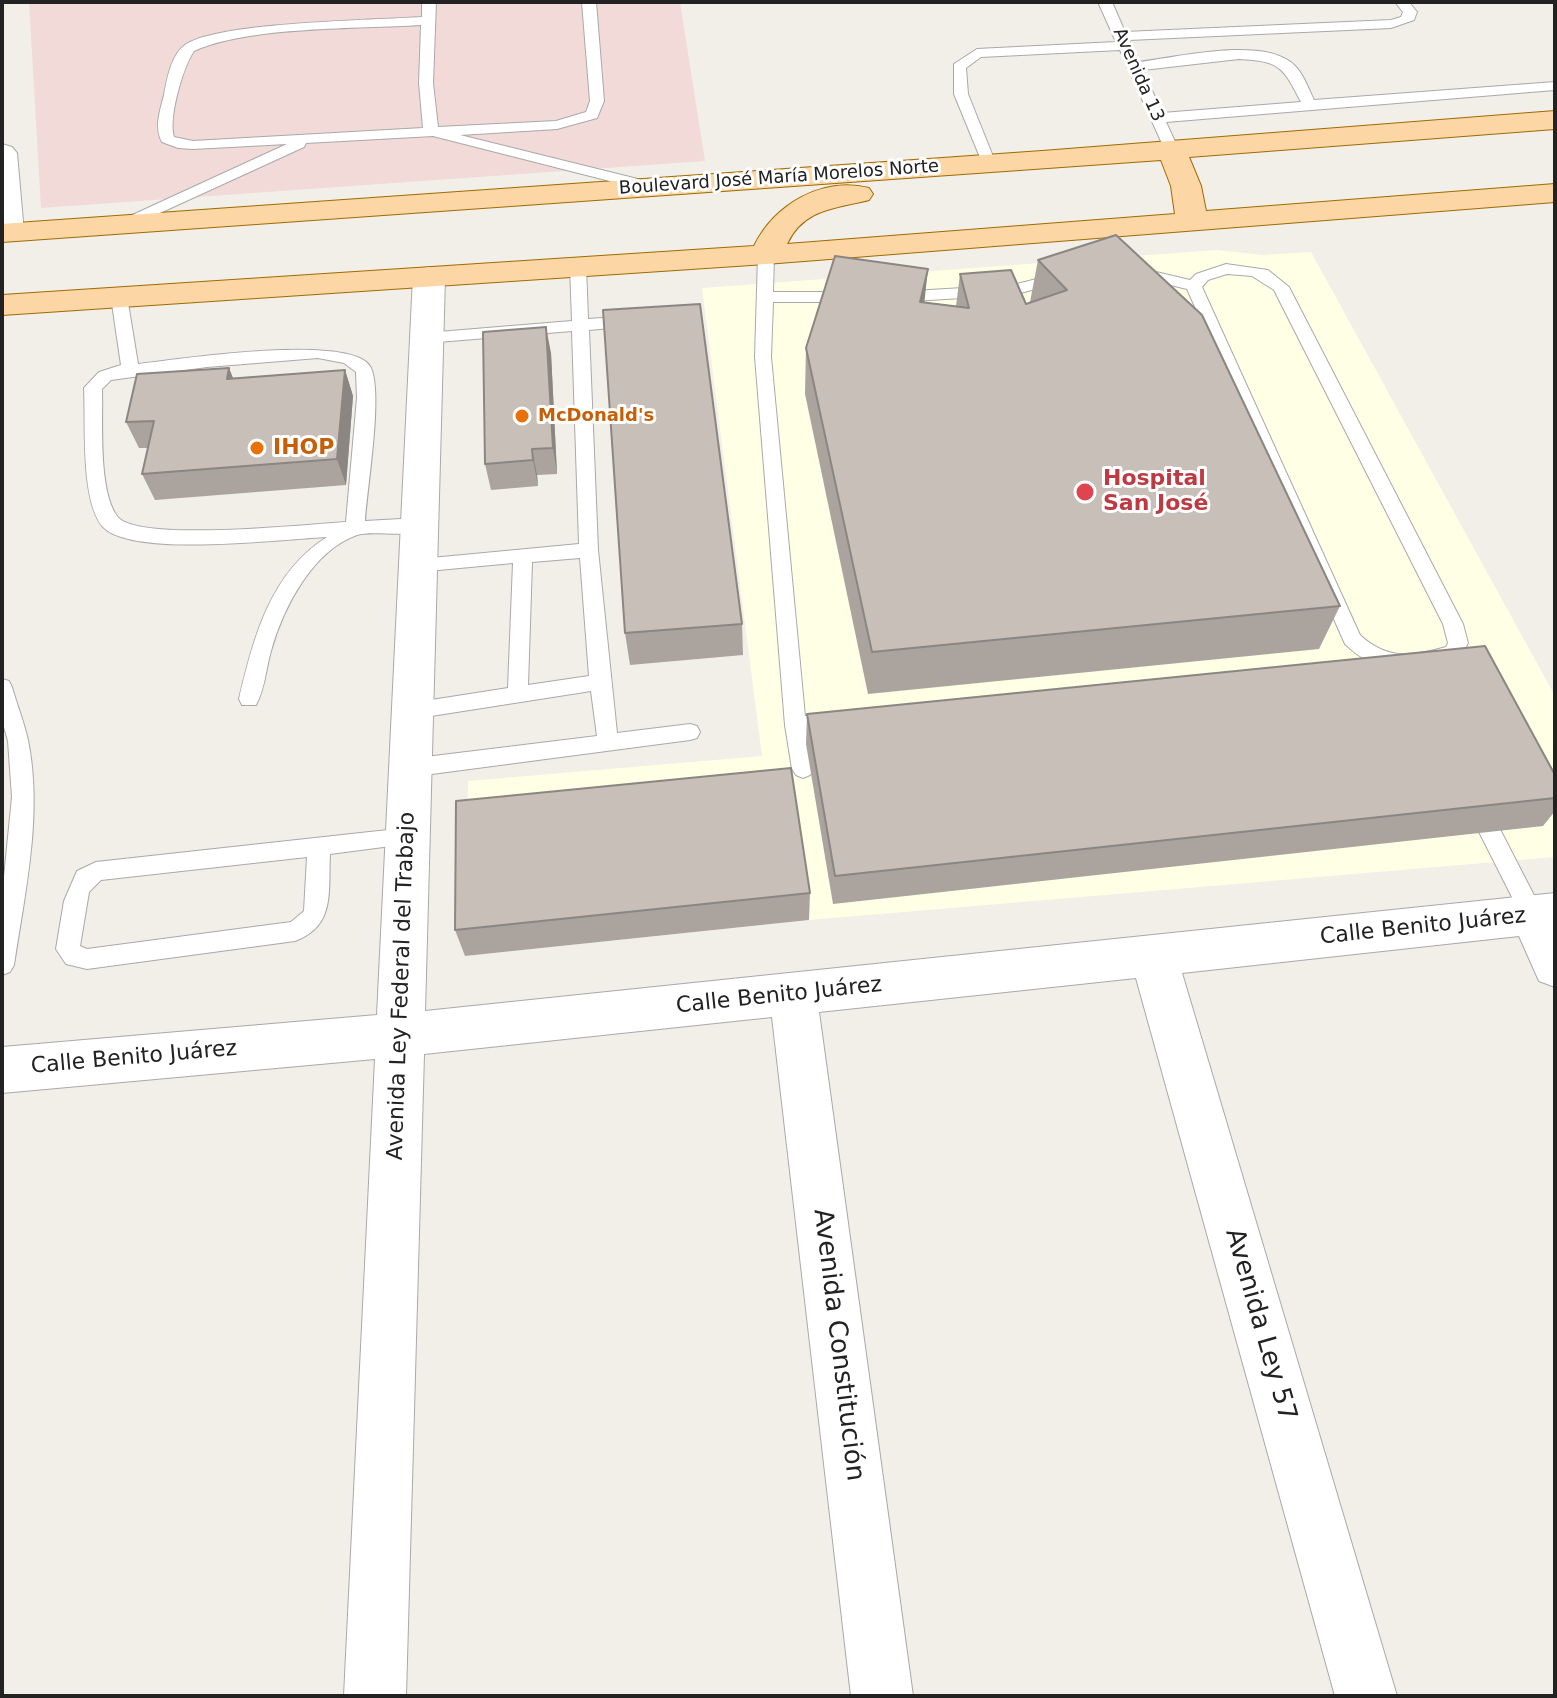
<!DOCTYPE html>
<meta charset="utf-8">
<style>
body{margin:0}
#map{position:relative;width:1557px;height:1698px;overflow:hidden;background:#f2efe9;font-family:"DejaVu Sans",sans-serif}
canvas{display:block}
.frame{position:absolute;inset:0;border:4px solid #222;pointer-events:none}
</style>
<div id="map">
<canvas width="1557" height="1698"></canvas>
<div class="frame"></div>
</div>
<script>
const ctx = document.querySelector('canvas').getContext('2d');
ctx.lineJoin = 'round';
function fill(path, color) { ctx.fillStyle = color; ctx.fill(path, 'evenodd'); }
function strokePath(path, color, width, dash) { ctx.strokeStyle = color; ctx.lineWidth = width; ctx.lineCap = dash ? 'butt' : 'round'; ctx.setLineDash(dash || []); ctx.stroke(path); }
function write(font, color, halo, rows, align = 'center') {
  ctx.font = font + ' "DejaVu Sans",sans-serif'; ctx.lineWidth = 6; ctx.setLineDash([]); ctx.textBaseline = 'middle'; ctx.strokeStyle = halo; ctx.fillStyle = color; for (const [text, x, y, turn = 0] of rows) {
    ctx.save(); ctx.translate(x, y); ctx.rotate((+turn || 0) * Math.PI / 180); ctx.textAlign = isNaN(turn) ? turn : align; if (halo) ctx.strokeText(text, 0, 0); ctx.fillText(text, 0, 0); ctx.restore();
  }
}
fill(new Path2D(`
 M29,2h651l25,159 -664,47z`), '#f2dad9');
fill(new Path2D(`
 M1217,250l45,5 49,-3 244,444v161l-746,63 -344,36 3,-175 294,-25 -60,-468z`), '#ffffe5');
const service = new Path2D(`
 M422,2h14l-3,81 5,44 118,-6 30,-9 4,-11 -8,-99h14l8,99 -7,17 -40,11 -97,6 194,48v6l-5,2 -216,-55 -127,7 -2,4 -179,82h-10v-6l172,-79 -94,5 -15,-1 -16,-6c-8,-15 -2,-31 2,-47 3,-16 7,-40 21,-50 32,-23 191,-25 237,-28zM421,25l-2,58 4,45 -230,13 -19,-4c-6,-19 9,-70 20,-86 55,-25 165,-22 227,-26z
 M1098,2h14l13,30 266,-12 10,-3 2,-5 -8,-10h14l8,10 -3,8 -23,8 -262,12 10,22c39,-5 121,-25 153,1 11,9 16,25 22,37l241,-18v8l-389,32 12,26 -7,4 -7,-4 -44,-98 -139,7 -15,11 2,26 28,70 -7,4 -5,-1 -30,-73v-30l23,-15 139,-7zM1239,59c41,2 44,8 62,43l-139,11 -19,-43z
 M766,250l8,5 -1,37h77l8,5 -8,5h-77l-2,55 34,359 29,-3 7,2 3,6 -3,6 -34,5 7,37 -4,6 -7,3 -7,-3 -4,-6 -7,-44 -30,-368 3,-102z
 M578,261l8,5 2,53 44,-3 8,5 -8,5 -43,4 9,220 19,183 73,-9 7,2 3,6 -3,6 -7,2 -281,37 -7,-3 -4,-6 4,-6 7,-3 188,-23 -6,-45 -179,28 -7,-2 -3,-6 3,-6 7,-2 96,-15 5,-125 -96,9 -10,-7 3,-5 169,-16 -7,-213 -146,12 -8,-5 8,-5 146,-12 -2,-55zM580,558l9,118 -61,9 4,-123z
 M1226,264l42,6 21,17 174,337 5,19 -8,15c-43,14 -80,20 -115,-14l-158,-355 -58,-14 -2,-3 8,-5 55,13 6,-6zM1227,274l25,2 22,14 169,334 5,19 -2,4c-34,10 -59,13 -86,-12l-158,-348 6,-7z
 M1060,273l6,2v6l-53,14 -117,7 -8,-5 8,-5 117,-7z
 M119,292l8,5 11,67c38,-4 216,-32 233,4 12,27 -4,120 -6,153l54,-3 9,7c-11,16 -53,4 -71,10 -45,16 -74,73 -86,116 -5,17 -6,38 -15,54h-14l-3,-6c15,-62 31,-126 88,-162 -44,2 -195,21 -224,-10 -23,-26 -17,-105 -19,-139l15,-16 22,-7 -10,-68zM318,358l26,5 12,9 1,26 -11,124c-37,2 -211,21 -229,-6 -19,-26 -14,-94 -15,-127l9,-9 96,-13z
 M2,679l7,2 3,6c5,18 12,35 16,53 15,74 -3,152 -14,225l-4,7 -8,3v-78l10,-100 -4,-56 -6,-21z
 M1477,797l8,3 56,109 3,7 -3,7 -8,3 -8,-3 -59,-117 3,-6z
 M406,828l8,3 3,6 -3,6 -84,11c-2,37 6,72 -35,87l-208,28 -21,-5 -10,-15 8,-48 13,-30 19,-9zM307,857l-3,54 -13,11 -204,27 -7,-3 9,-54 12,-12z`);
const minor = new Path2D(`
 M2,144l10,3 5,6 7,80 -5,7 -17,1z
 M429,267l11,3 5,7 -20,734 1130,-118v94l-16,-6 -20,-45 -337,37 215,723h-62l-199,-718 -317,34 94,684h-62l-79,-679 -348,37 -18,642h-62l31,-637 -373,34v-46l375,-32 36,-738 5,-7z`);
const primary = new Path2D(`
 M1555,111v18l-366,28 12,29 5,25 349,-27v18l-789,62 -764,51v-20l752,-49c20,-41 68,-70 115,-58l4,6 -4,6c-34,9 -65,8 -82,44l388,-30 -4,-28 -10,-26 -1159,82v-18l1040,-73z`);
strokePath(service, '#a9a9a9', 2);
strokePath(minor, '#a9a9a9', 2);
strokePath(primary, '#a06b00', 2);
fill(service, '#fff');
fill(minor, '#fff');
fill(primary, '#fcd6a4');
fill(new Path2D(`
 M1116,235l224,371 -21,43 -451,45 -63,-300 1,-46 119,-46 31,4 4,-32 66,30 4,-2 8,-42z
 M551,353l6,121 -20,1 1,11 -47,4 -6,-26z
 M229,368l4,10 112,-8 8,26 -7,89 -191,15 -13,-26 6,-26h-9l-13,-26z
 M742,624l1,31 -113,10 -5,-32z
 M807,714l748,61v36l-12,15 -710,78 -27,-160z
 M810,893l-1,27 -344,36 -10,-26z`), '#aba49e');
fill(new Path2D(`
 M928,269l-5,46 -3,-13z
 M546,327l5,26 6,121 -4,-26z
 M229,368l10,26 -12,-15z
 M345,370l8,26 -7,89 -9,-26z
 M532,449l5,26 1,11 -5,-26z`), '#8b8681');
const building = new Path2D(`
 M1116,235l86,80 138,291 -468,46 -66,-304 29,-92 93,13 -8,33 49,6 -9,-34 51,-4 15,34 41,-14 -29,-30z
 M700,304l42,320 -117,9 -22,-323z
 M546,327l7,121 -21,1 1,11 -48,4 -2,-132z
 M229,368l-2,11 118,-9 -8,89 -195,15 12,-53 -28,1 11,-48z
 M1485,646l70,129v23l-720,78 -28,-162z
 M791,768l19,125 -355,37 1,-129z`);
fill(building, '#c7bfb8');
strokePath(building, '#8b8681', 2);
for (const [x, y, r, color] of [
 [522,416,8,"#e8710a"],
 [257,448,8,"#e8710a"],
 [1085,492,10,"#e0444e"]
]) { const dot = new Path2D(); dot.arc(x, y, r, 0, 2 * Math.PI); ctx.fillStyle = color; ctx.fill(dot); strokePath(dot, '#fff', 3); }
write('18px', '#222', '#fff', [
 ["Avenida 13",1138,75,66],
 ["Boulevard José María Morelos Norte",779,178,-4]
]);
write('bold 18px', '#c56008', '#fff', [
 ["McDonald's",538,416]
], 'left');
write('bold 22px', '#c56008', '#fff', [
 ["IHOP",273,448]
], 'left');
write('bold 22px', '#be3a42', '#fff', [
 ["Hospital",1103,479],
 ["San José",1103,504]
], 'left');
write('22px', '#222', '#fff', [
 ["Calle Benito Juárez",1423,927,-6],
 ["Avenida Ley Federal del Trabajo",402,986,-88],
 ["Calle Benito Juárez",779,996,-6],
 ["Calle Benito Juárez",134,1058,-5]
]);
write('26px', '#222', '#fff', [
 ["Avenida Ley 57",1260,1325,74],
 ["Avenida Constitución",838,1345,83]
]);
</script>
